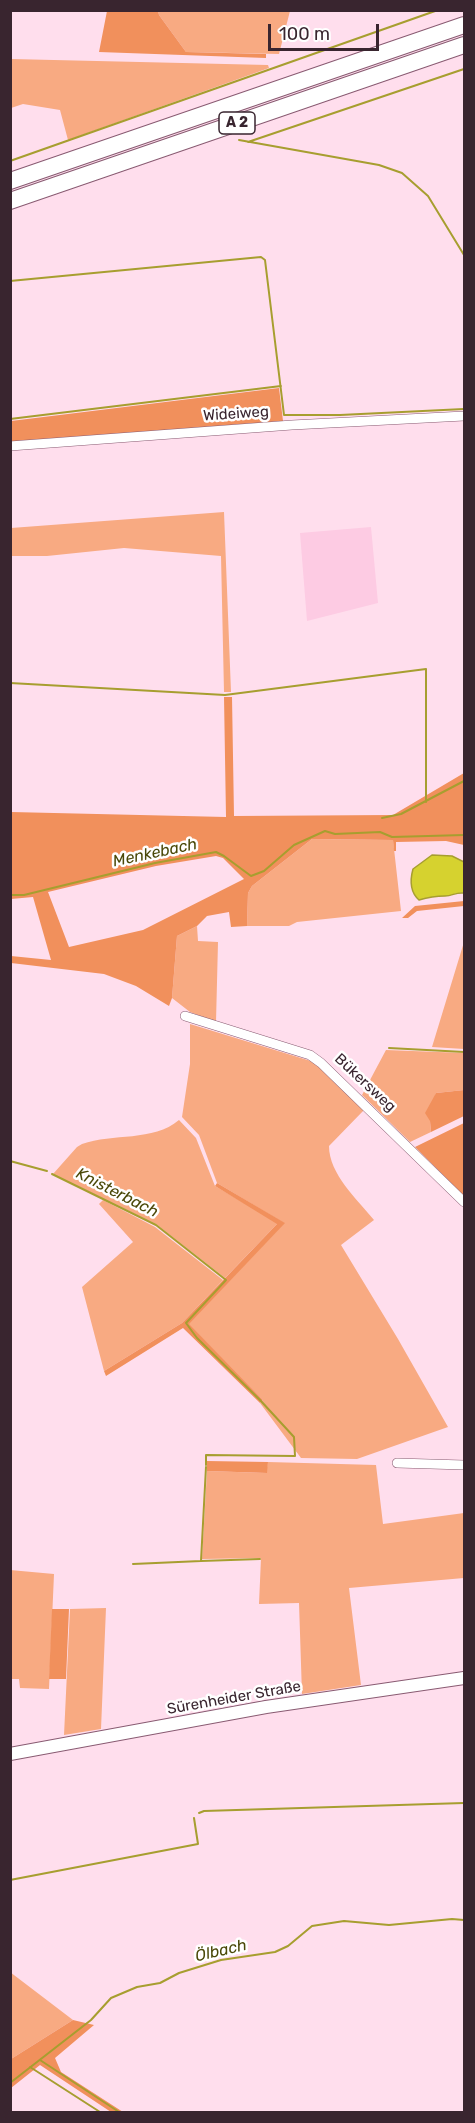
<!DOCTYPE html>
<meta charset="utf-8">
<style>
body{margin:0}
#map{position:relative;width:475px;height:2123px;overflow:hidden;background:#ffdeed;font-family:Rubik,sans-serif}
canvas{display:block}
.frame{position:absolute;inset:0;border:12px solid #39252f;pointer-events:none}
.scale{position:absolute;left:268px;top:24px;width:111px;height:27px;box-sizing:border-box;border:3px solid #39252f;border-top:0;padding-left:8px;font-size:18px;line-height:21px;white-space:nowrap;color:#39252f;-webkit-text-stroke:4px #fff;paint-order:stroke}
</style>
<div id="map">
<canvas width="475" height="2123"></canvas>
<div class="frame"></div>
<div class="scale">100 m</div>
</div>
<script>
const ctx = document.querySelector('canvas').getContext('2d');
ctx.lineJoin = 'round';
function fill(path, color) { ctx.fillStyle = color; ctx.fill(path, 'evenodd'); }
function strokePath(path, color, width, dash) { ctx.strokeStyle = color; ctx.lineWidth = width; ctx.lineCap = dash ? 'butt' : 'round'; ctx.setLineDash(dash || []); ctx.stroke(path); }
function write(font, color, halo, rows, align = 'center') {
  ctx.font = font + ' Rubik,sans-serif'; ctx.lineWidth = 5; ctx.setLineDash([]); ctx.textBaseline = 'middle'; ctx.strokeStyle = halo; ctx.fillStyle = color; for (const [text, x, y, turn = 0] of rows) {
    ctx.save(); ctx.translate(x, y); ctx.rotate((+turn || 0) * Math.PI / 180); ctx.textAlign = isNaN(turn) ? turn : align; if (halo) ctx.strokeText(text, 0, 0); ctx.fillText(text, 0, 0); ctx.restore();
  }
}
fill(new Path2D(`
 M371,527l7,76 -71,18 -7,-88z`), '#fdcbe3');
fill(new Path2D(`
 M158,11h132l-11,43 -93,-2 -27,-37z
 M11,59l257,6 1,3 -201,72 -8,-30 -37,-6 -12,4z
 M224,512l7,180h-7l-3,-136 -97,-8 -77,8h-36v-28z
 M312,839l81,1 8,71 -104,11 -8,4h-42l1,-33 4,-7z
 M197,926l1,15 20,1 -2,80 -26,-10 -18,-14 5,-62z
 M464,942v107l-32,-2z
 M190,1024l124,38 50,48 -35,36c0,28 28,53 45,74l-33,25 57,94 50,88 -91,32 -56,-1 -41,-55 3,-3 -75,-76 96,-101 -67,-40 -18,-48 -17,-18 8,-53z
 M386,1050l78,3v37l-28,3 -6,28 1,11 -21,10 -48,-47z
 M179,1120l17,18 19,48 63,37 -53,55 -69,-54 -103,-50 24,-27 5,-3c31,-11 71,-2 97,-24z
 M103,1200l52,27 68,53 -41,43 -78,48 -22,-84 51,-45 -34,-38z
 M268,1462l108,3 7,59 81,-11v65l-115,10 12,97 -59,9 -3,-91 -40,1 2,-46 -59,1 5,-88 59,2z
 M10,1570l44,4 -5,115 -29,-1 -1,-9h-8z
 M106,1608l-5,121 -37,6 6,-126z
 M10,1972l63,48 -62,39h-1z`), '#f8aa82');
fill(new Path2D(`
 M158,11l1,4 27,37 80,2v4l-167,-6 8,-41z
 M279,388l4,33 -272,21v-21z
 M224,697h8l2,119 159,-1 71,-42v72l-18,-4 -50,1v9h-2l-1,-11 -81,-1 -60,47 -4,7 -1,33 -16,1 -2,-15 -22,4 -10,10 -20,10 -5,62 -3,8 -33,-20 -32,-12 -93,-11v-7l40,4 -18,-63 -22,2v-87l215,5zM216,856l7,2 21,21 -101,51 -74,17 -21,-55 108,-26z
 M464,901v5l-47,5 -9,7h-6l13,-12z
 M464,1090v26l-33,16 -1,-11 -5,-8 11,-20z
 M464,1123v73l-49,-49z
 M217,1183l68,40 -96,101 74,76 -3,3 -77,-75 -77,48 -2,-5 78,-48 95,-99 -62,-38z
 M207,1461l61,1 -1,11 -60,-2z
 M52,1609h17l-3,70h-17z
 M73,2020l21,5 -39,33 6,14 62,40h-12l-71,-47 -29,23v-29z`), '#f1905c');
const water = new Path2D(`
 M432,855l20,1 12,6v31c-9,-1 -11,3 -19,3 -10,0 -16,1 -26,4 -9,-8 -9,-20 -6,-31z`);
fill(water, '#d6d22f');
strokePath(water, '#a79e2f', 1.5);
strokePath(new Path2D(`
 M403,11l1,-1
 M239,140l140,25 23,8 26,23 36,59
 M248,142l216,-73
 M10,161l428,-151
 M10,281l251,-24 4,3 19,155h56l124,-6
 M10,419l271,-33
 M10,683l215,12 201,-26v133
 M382,818l19,-4 63,-33
 M10,895h14l131,-32 61,-11 8,4 27,20 13,-5 30,-26 31,-14 10,3 45,-2 12,5 72,-2
 M389,1048l75,4
 M10,1161l37,10
 M52,1174l104,51 70,55 -40,43 11,15 63,62 34,37 1,19 -89,-1v10
 M201,1561l59,-2
 M133,1564l68,-3 5,-94
 M199,1813l5,-2 260,-8
 M10,1880l188,-36 -4,-26
 M40,2060l79,52
 M30,2067l70,45
 M10,2083l81,-63 20,-22 26,-11 23,-4 19,-10 42,-13 54,-8 13,-6 24,-20 32,-5 45,4 63,-6 12,1`), '#a79e2f', 2);
const street = new Path2D(`
 M10,446l282,-21 172,-9
 M185,1016l125,39 11,8 143,139
 M397,1463l67,2`);
const secondary = new Path2D(`
 M10,1754l256,-47 198,-29`);
const highway = new Path2D(`
 M10,181l454,-156
 M10,201l454,-156`);
strokePath(street, '#895b72', 10);
strokePath(secondary, '#895b72', 14);
strokePath(highway, '#895b72', 18);
strokePath(street, '#fff', 9);
strokePath(secondary, '#fff', 12);
strokePath(highway, '#fff', 16);
for (const [x, y, w] of [
 [237,123,36]
]) { const box = new Path2D(); box.roundRect(x - w / 2, y - 11, w, 22, 4.5); ctx.fillStyle = '#fff'; ctx.fill(box); strokePath(box, '#39252f', 1.5); }
write('bold 14px', '#39252f', null, [
 ["A 2",237,123]
]);
write('15px', '#39252f', '#fff', [
 ["Wideiweg",236,414,-4],
 ["Bükersweg",365,1083,43],
 ["Sürenheider Straße",234,1698,-10]
]);
write('italic 16px', '#4a4808', '#fff', [
 ["Menkebach",155,853,-12],
 ["Knisterbach",117,1193,27],
 ["Ölbach",221,1951,-13]
]);
</script>
